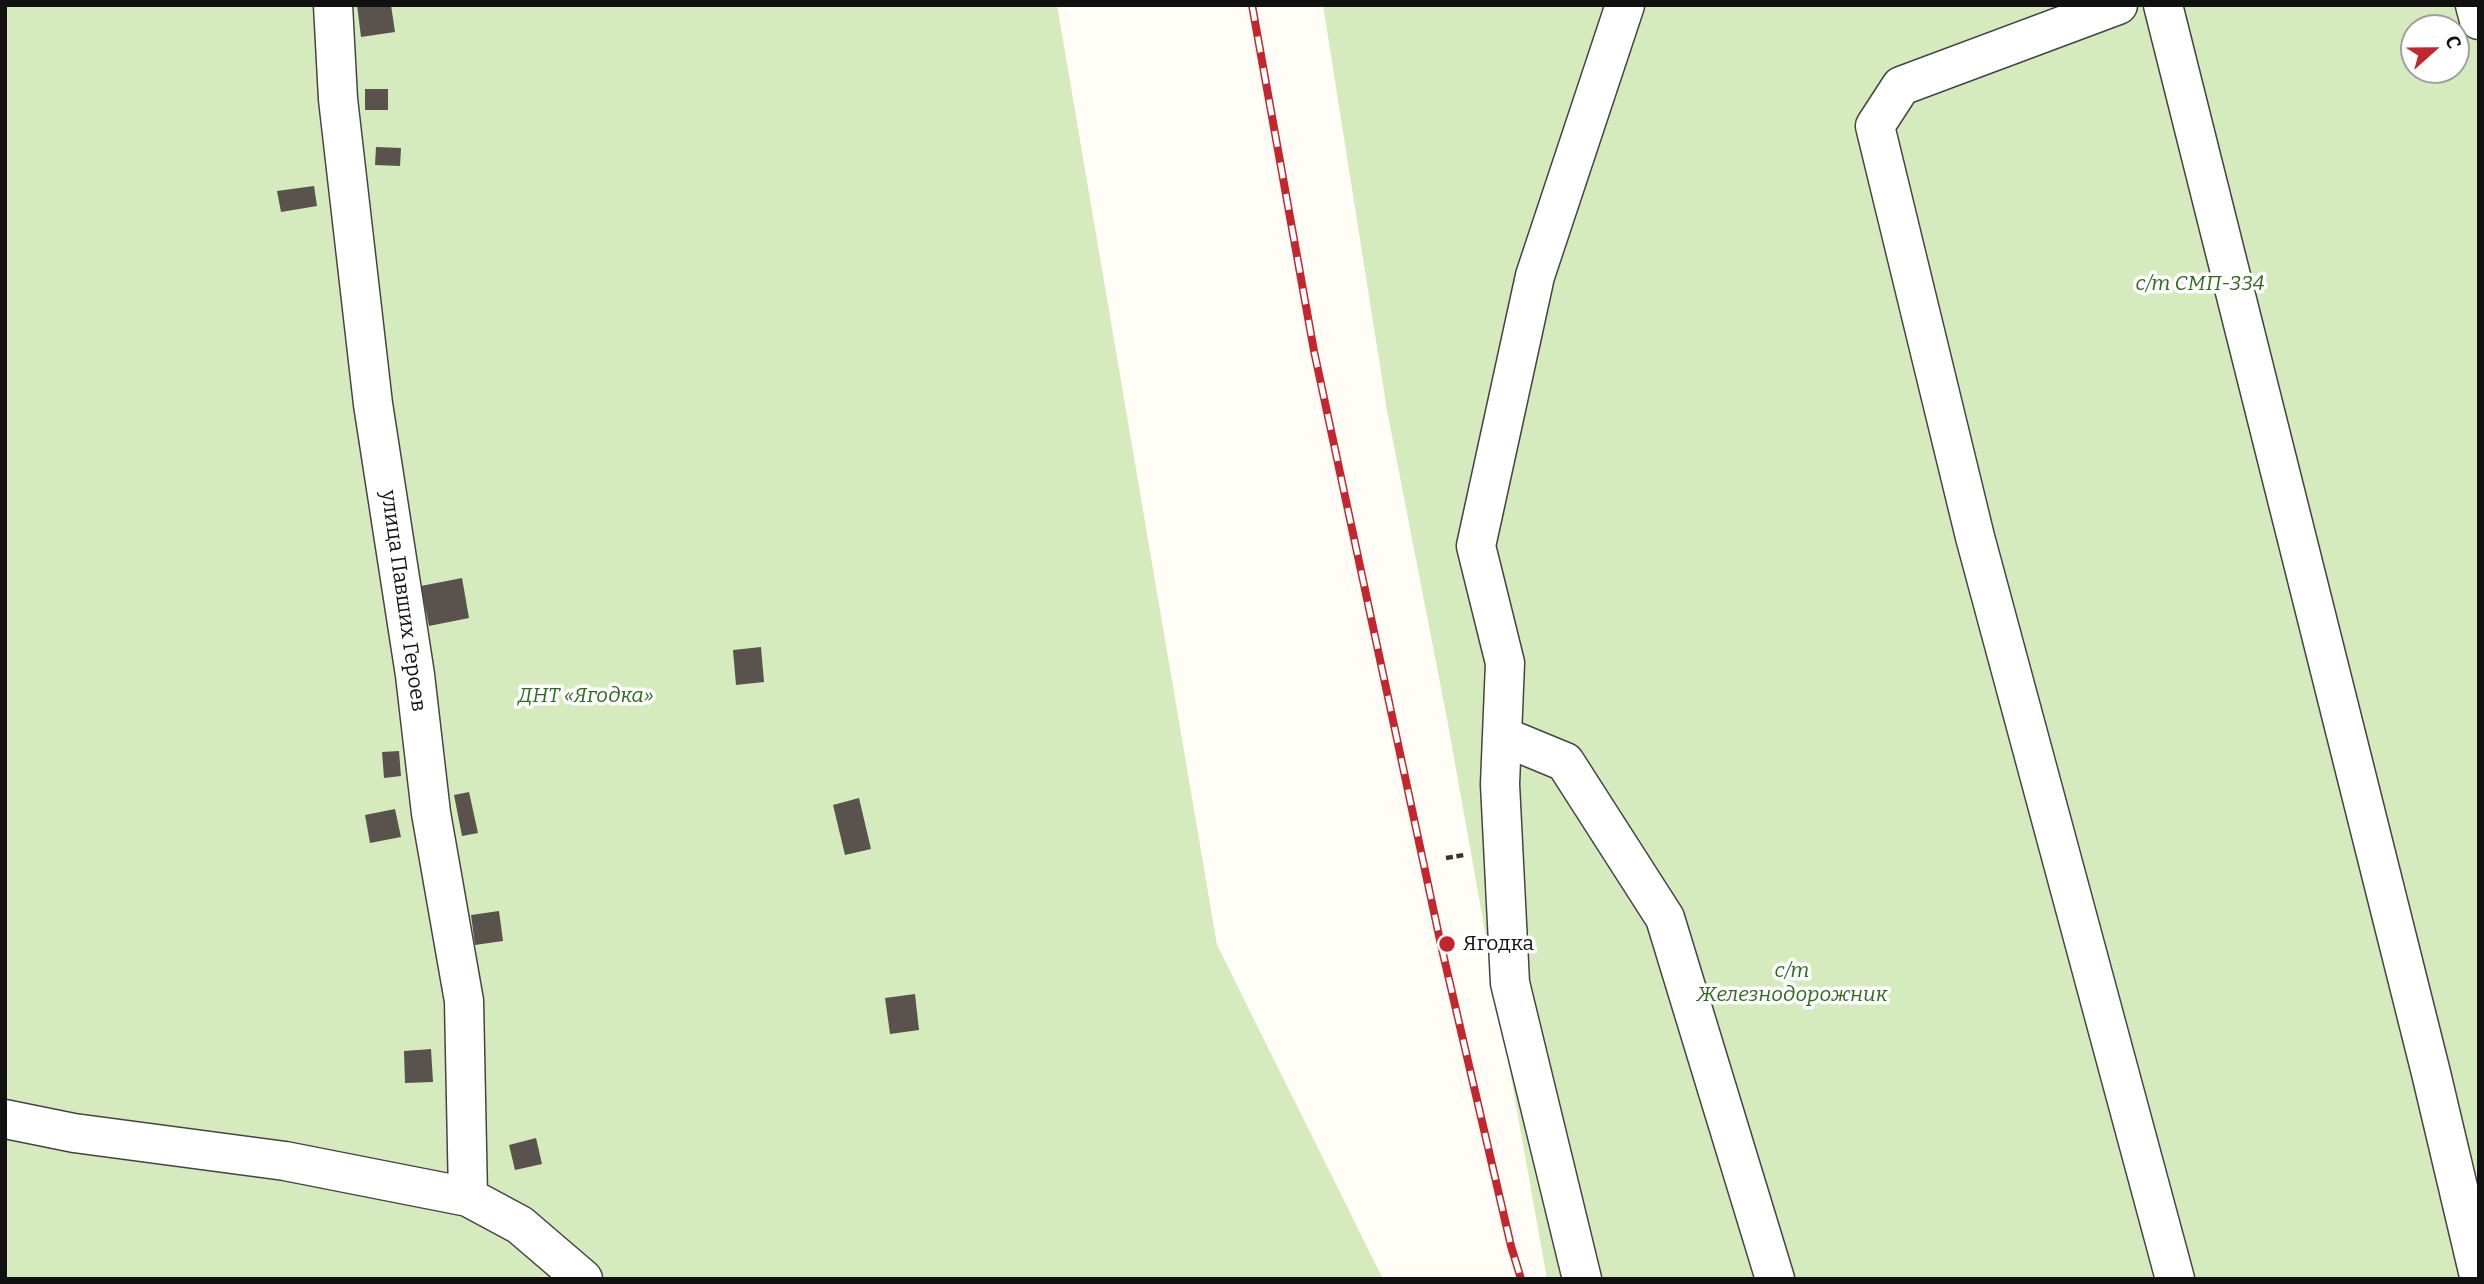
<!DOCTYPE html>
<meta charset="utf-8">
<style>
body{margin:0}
#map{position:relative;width:2484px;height:1284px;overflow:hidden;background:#fffdf5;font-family:Bitter,serif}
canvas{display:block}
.frame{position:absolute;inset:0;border:7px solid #111;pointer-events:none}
.north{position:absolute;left:2400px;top:14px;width:70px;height:70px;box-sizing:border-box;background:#fff;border:2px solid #a0a0a0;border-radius:50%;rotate:69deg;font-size:19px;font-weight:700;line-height:28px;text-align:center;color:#111}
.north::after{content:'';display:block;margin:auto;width:24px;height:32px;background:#c4262e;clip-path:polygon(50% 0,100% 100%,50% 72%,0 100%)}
</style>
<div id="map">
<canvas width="2484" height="1284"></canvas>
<div class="frame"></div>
<div class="north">С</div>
</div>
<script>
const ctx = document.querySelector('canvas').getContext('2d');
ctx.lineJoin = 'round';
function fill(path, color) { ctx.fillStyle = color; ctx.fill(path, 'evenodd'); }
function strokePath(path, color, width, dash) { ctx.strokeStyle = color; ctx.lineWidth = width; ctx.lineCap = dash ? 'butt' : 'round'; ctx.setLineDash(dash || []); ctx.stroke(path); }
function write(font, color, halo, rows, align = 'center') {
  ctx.font = font + ' Bitter,serif'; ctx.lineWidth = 7; ctx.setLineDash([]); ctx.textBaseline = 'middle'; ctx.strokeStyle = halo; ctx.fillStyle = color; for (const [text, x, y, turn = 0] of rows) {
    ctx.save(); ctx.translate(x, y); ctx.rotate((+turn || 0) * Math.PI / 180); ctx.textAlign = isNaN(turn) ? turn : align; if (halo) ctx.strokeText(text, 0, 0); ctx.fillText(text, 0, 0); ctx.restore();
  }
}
fill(new Path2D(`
 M5,5h1052l160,940 166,334h-1378z
 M1323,5h1156v1274h-932l-99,-555 -61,-314zM2414,28h42v42h-42z`), '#d5ebbd');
fill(new Path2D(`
 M357,5h34l4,27 -34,5z
 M365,89h23v21h-23z
 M376,147l25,1 -1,18 -25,-1z
 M314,186l3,20 -36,6 -4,-21z
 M462,578l7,40 -40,8 -8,-40z
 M761,647l3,35 -28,3 -3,-35z
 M399,751l2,25 -17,2 -2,-26z
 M469,792l9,41 -16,3 -8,-41z
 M859,798l12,51 -26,6 -12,-50z
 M395,809l6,28 -31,6 -5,-28z
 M499,911l4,30 -28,4 -4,-30z
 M915,994l4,36 -29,4 -5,-36z
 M431,1049l2,33 -28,1 -1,-32z
 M536,1138l6,26 -27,6 -6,-25z`), '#5a524d');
const minor = new Path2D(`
 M333,5l5,94 35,305 42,271 16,138 33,188 4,196
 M2118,5l-217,81 -26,40 100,411 200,742
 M2163,5l268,1068 48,203
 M2475,5l4,15
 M1502,736l63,26 100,156 110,361
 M5,1119l69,14 211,28 183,36 52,28 63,54
 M1582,1279l-72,-296 -10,-199 5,-121 -29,-117 59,-270 90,-271`);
strokePath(minor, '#444', 41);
strokePath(new Path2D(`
 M1446,858l18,-3`), '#333', 4.5, [7, 3.5]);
strokePath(minor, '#fff', 38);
const rail = new Path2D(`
 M1252,5l62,346 127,594 70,301 10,33`);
strokePath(rail, '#c4262e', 8);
strokePath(rail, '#fff', 5, [16]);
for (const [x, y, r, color] of [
 [1447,944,9,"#c4262e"]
]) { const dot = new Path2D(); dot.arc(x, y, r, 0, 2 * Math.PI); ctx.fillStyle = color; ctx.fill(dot); strokePath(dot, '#fff', 2.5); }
write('italic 21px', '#2f6b1f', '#fff', [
 ["с/т СМП-334",2200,284],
 ["ДНТ «Ягодка»",586,696],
 ["с/т",1792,971],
 ["Железнодорожник",1792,995]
]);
write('21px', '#111', '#fff', [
 ["улица Павших Героев",403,601,82]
]);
write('21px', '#111', '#fff', [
 ["Ягодка",1463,944]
], 'left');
</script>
